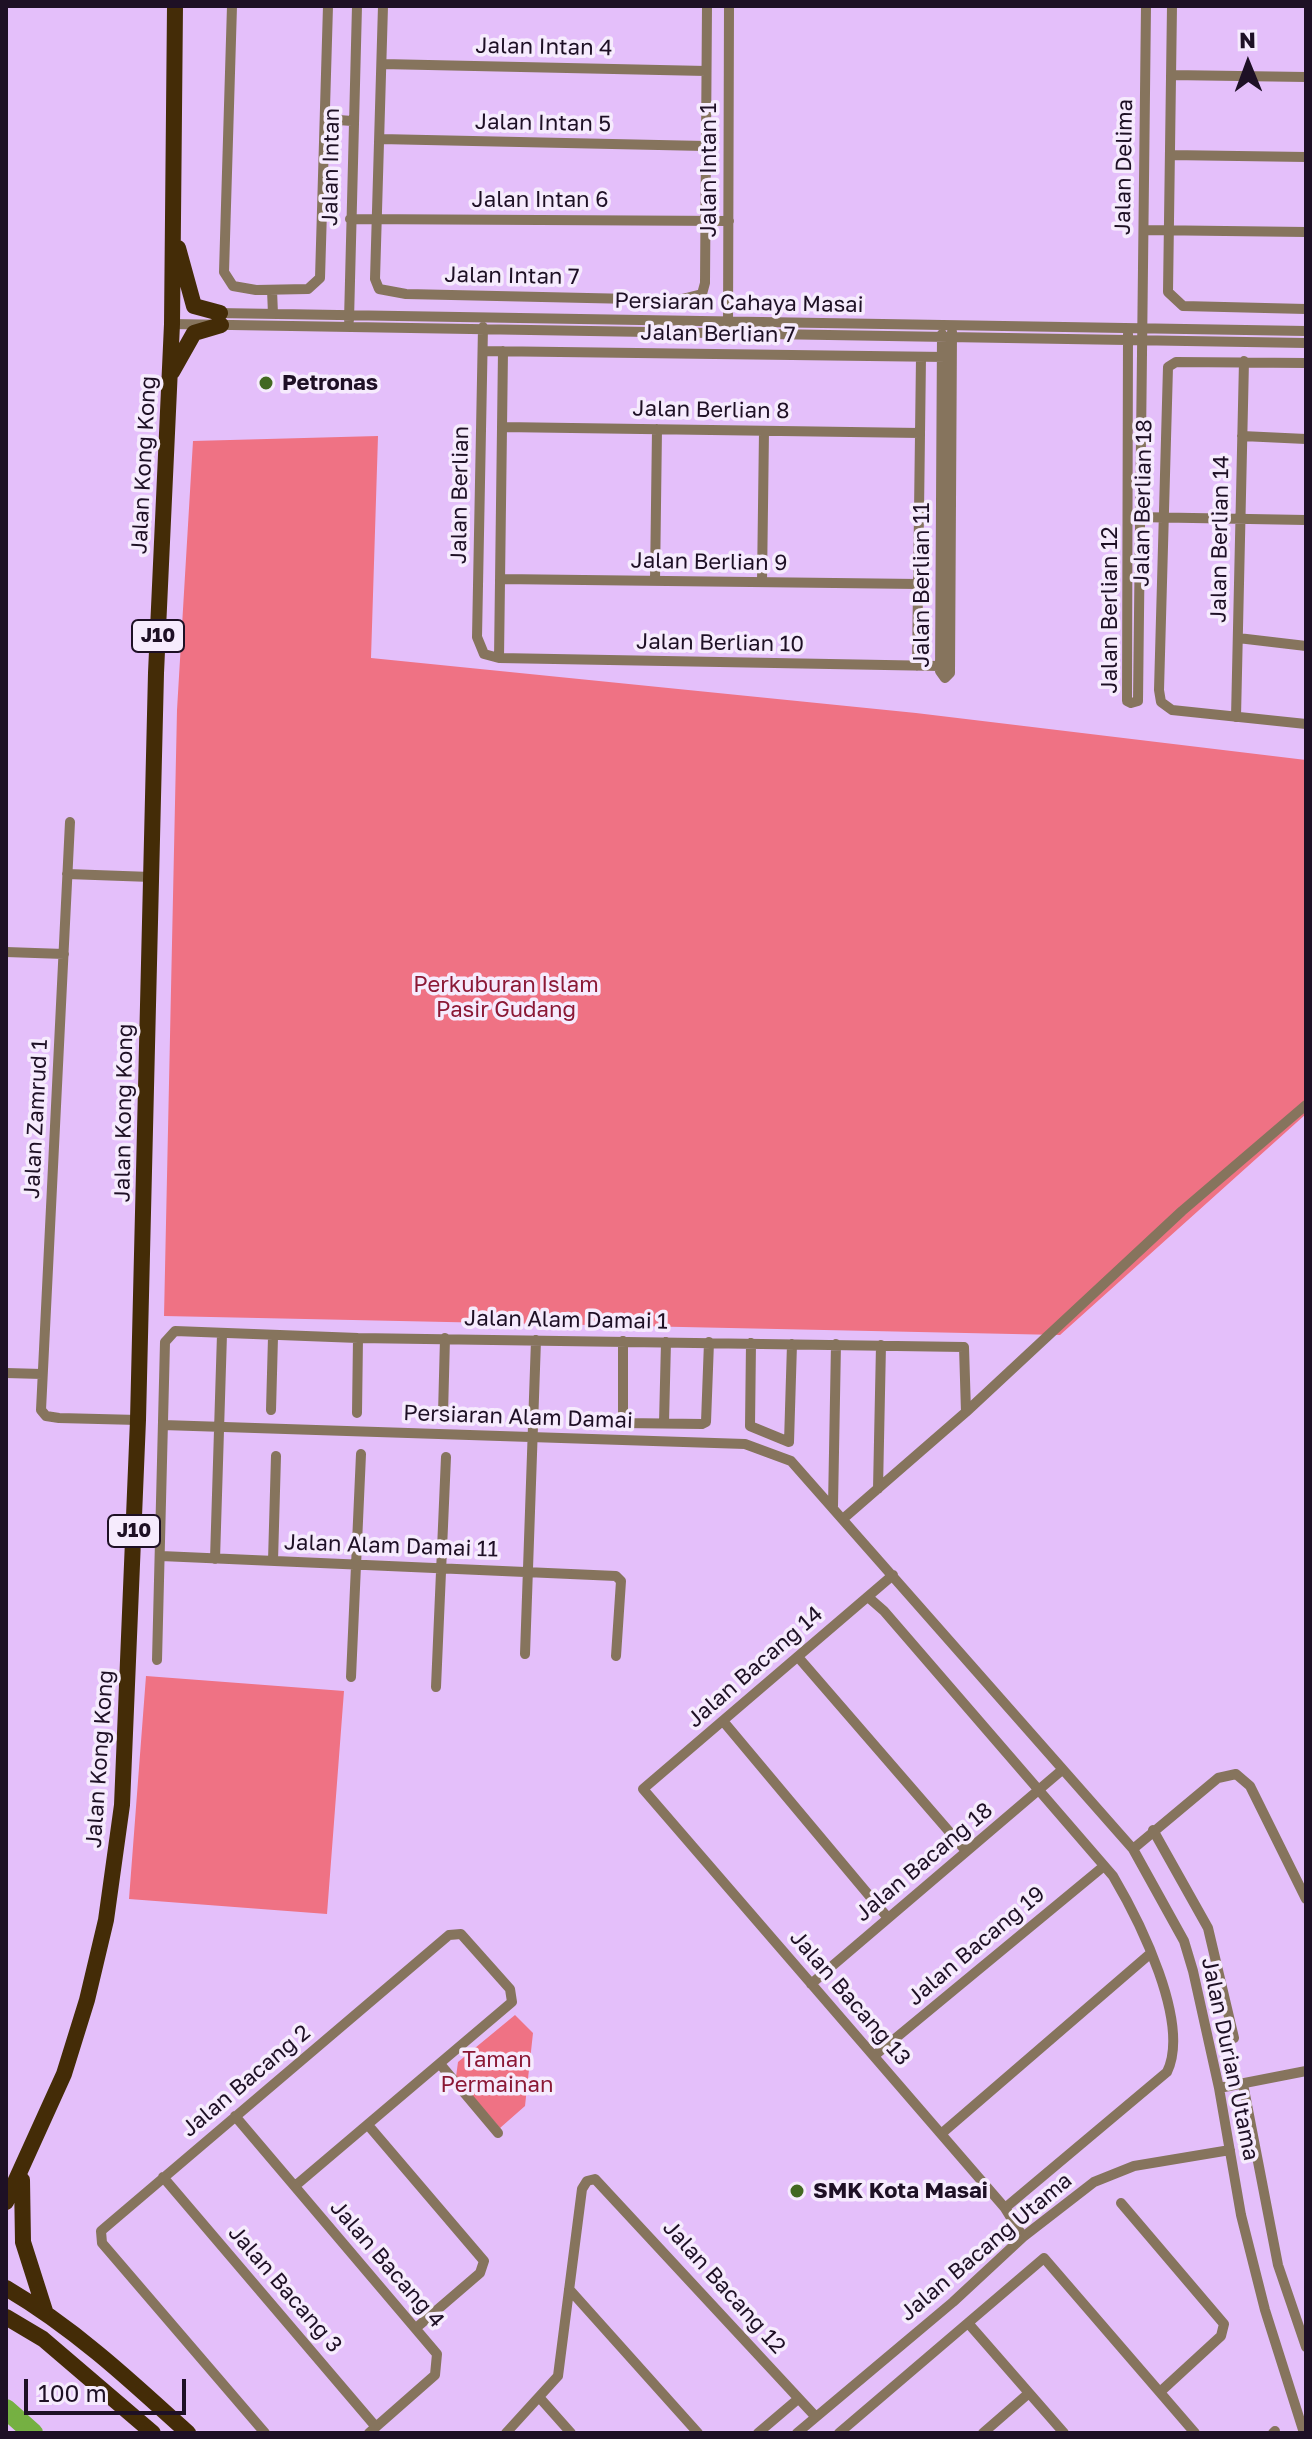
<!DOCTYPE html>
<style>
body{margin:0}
#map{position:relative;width:1312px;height:2439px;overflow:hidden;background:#e4bffa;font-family:"Golos Text",sans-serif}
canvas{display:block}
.frame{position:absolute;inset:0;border:8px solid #1e1025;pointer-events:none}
.north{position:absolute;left:1208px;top:24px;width:80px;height:80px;-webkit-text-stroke:6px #f6ebfd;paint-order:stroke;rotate:359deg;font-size:22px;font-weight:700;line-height:32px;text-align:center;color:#1e1025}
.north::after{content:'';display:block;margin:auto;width:28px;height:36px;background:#1e1025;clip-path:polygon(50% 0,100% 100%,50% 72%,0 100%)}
.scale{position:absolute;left:24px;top:2379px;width:162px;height:36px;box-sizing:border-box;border:4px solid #1e1025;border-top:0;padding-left:10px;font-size:24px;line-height:28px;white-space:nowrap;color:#1e1025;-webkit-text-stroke:6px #f6ebfd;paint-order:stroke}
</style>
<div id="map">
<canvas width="1312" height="2439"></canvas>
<div class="frame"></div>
<div class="north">N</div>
<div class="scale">100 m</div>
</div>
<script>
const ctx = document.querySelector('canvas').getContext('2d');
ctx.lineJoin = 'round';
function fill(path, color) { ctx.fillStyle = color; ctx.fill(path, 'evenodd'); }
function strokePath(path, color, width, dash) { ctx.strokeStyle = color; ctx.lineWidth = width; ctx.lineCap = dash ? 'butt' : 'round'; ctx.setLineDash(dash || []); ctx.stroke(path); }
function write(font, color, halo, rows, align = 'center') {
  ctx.font = font + ' "Golos Text",sans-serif'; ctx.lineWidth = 7; ctx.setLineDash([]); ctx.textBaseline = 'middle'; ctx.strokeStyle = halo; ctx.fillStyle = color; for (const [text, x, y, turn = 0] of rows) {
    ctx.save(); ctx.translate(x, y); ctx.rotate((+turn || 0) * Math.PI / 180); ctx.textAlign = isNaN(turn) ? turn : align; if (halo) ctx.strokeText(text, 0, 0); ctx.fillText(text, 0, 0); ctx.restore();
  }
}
fill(new Path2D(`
 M378,436l-7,222 545,55 390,47v354l-246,221 -896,-19 13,-606 16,-269z
 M146,1676l198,15 -17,223 -198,-15z
 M515,2015l18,18 -8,73 -25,22 -44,-51 2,-15z`), '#ef7284');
strokePath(new Path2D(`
 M6,2409l27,24`), '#75b042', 20);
strokePath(new Path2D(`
 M232,6l-8,266 9,14 23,4 52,-1 12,-11 8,-272
 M383,6l-8,273 4,10 27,5 272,6 24,-6 3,-11 2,-277
 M1172,6l-4,286 15,14 123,3
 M382,64l324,7
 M1171,75l135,2
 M325,119l27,2
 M380,139l325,7
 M1170,155l136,2
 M350,219l379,2
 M1144,230l162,2
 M272,290l1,24
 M217,313l1089,18
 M349,320l8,-314
 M172,324l1134,19
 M483,327l-6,310 7,17 15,4 441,8
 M728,328l1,-322
 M942,334l-2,337 5,7 5,-5 2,-341
 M1128,334l-1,367 4,2 7,-2 8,-695
 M483,351l463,6
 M1306,363l-130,-1 -8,5 -9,323 2,12 11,8 134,14
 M502,427l418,6
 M1242,436l64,3
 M1136,517l170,3
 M500,579l418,5
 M655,581l2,-152
 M762,582l2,-151
 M1238,638l68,8
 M499,658l4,-307
 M917,666l4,-309
 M1236,717l8,-356
 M70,822l-29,588 5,6 13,2 79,2
 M67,874l84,3
 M6,952l58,2
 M623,1341v82l79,1 4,-2 3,-80
 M751,1343l-1,83 39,16 3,-98
 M6,1373l36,1
 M271,1410l2,-73
 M357,1413l1,-75
 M443,1414l2,-76
 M664,1423l2,-81
 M163,1425l582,19 46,17 342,388 51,92 9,30 26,117 22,127 24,95 39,123
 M878,1489l3,-144
 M833,1506l3,-162
 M844,1518l122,-106 216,-201 124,-106
 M161,1556l455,20 5,5 -5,75
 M215,1559l7,-225
 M273,1561l3,-105
 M893,1575l-250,214 362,419 18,29
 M868,1597l16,14 229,265c26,44 78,147 54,196l-162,136
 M525,1654l11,-314
 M798,1657l168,194
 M157,1660l8,-318 10,-11 183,7 606,9 2,65
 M351,1677l10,-223
 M436,1687l10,-230
 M723,1721l165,197
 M1153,1830l55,98 26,110
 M1133,1849l85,-71 18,-4 14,12 56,113
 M811,1984l251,-214
 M874,2056l230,-190
 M440,2064l58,69
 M1243,2084l35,181 28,82
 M1219,2088l87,-17
 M235,2116l202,238 -2,21 -66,58
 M368,2125l116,136 -4,12 -64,55
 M941,2134l210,-181
 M163,2177l213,250
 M1121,2203l103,121 -3,12 -61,56
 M569,2289l129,144
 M968,2323l96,110
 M539,2397l32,36
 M265,2433l-163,-190 -1,-12 348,-296 12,-1 49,55 2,13 -217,184
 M506,2433l52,-57 24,-187 5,-8 8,-2 220,237
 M758,2433l40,-34
 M797,2433l156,-131 70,-65 71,-55 40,-16 96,-16
 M839,2433l205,-175 151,175
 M983,2433l46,-40
 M1273,2433l2,-2`), '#86745d', 10);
strokePath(new Path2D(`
 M178,248l16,58 26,7
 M172,372l22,-39 27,-8
 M22,2180l1,62 22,69
 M6,2202l58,-128 23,-74 19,-80 16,-115 16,-385 18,-747 16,-349 3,-318
 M6,2288c68,40 124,92 182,145
 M6,2317l37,22 110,94`), '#442c07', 16);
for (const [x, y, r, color] of [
 [266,383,8,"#426821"],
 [797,2191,8,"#426821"]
]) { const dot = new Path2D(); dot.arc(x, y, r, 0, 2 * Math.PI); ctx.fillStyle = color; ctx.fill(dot); strokePath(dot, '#f6ebfd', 3); }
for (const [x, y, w] of [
 [158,636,52],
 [134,1531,52]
]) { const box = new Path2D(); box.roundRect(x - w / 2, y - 16, w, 32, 6); ctx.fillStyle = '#f6ebfd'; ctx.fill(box); strokePath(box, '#1e1025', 2); }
write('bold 20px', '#1e1025', null, [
 ["J10",158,636],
 ["J10",134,1531]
]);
write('22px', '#1e1025', '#f6ebfd', [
 ["Jalan Intan 4",544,47,1],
 ["Jalan Intan 5",543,123,1],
 ["Jalan Intan",331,167,-89],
 ["Jalan Delima",1124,167,-89],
 ["Jalan Intan 1",709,170,-90],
 ["Jalan Intan 6",540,200],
 ["Jalan Intan 7",512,276,1],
 ["Persiaran Cahaya Masai",739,303,1],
 ["Jalan Berlian 7",718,334,1],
 ["Jalan Berlian 8",711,410,1],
 ["Jalan Kong Kong",144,465,-87],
 ["Jalan Berlian",460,495,-89],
 ["Jalan Berlian 18",1143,503,-89],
 ["Jalan Berlian 14",1220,539,-89],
 ["Jalan Berlian 9",709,562,1],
 ["Jalan Berlian 11",922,585,-90],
 ["Jalan Berlian 12",1110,610,-90],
 ["Jalan Berlian 10",720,643,1],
 ["Jalan Kong Kong",124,1113,-89],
 ["Jalan Zamrud 1",36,1119,-87],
 ["Jalan Alam Damai 1",566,1320,1],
 ["Persiaran Alam Damai",518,1417,2],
 ["Jalan Alam Damai 11",391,1546,2],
 ["Jalan Bacang 14",755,1667,-41],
 ["Jalan Kong Kong",100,1759,-86],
 ["Jalan Bacang 18",924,1862,-40],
 ["Jalan Bacang 19",976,1946,-40],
 ["Jalan Bacang 13",850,1998,49],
 ["Jalan Durian Utama",1230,2059,78],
 ["Jalan Bacang 2",246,2081,-40],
 ["Jalan Bacang Utama",986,2247,-40],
 ["Jalan Bacang 4",387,2264,49],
 ["Jalan Bacang 12",724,2287,48],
 ["Jalan Bacang 3",285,2289,49]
]);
write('bold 22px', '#1e1025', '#f6ebfd', [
 ["Petronas",282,383],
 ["SMK Kota Masai",813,2191]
], 'left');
write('22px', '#8b1835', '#f6ebfd', [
 ["Perkuburan Islam",506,985],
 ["Pasir Gudang",506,1010],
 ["Taman",497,2060],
 ["Permainan",497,2085]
]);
</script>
